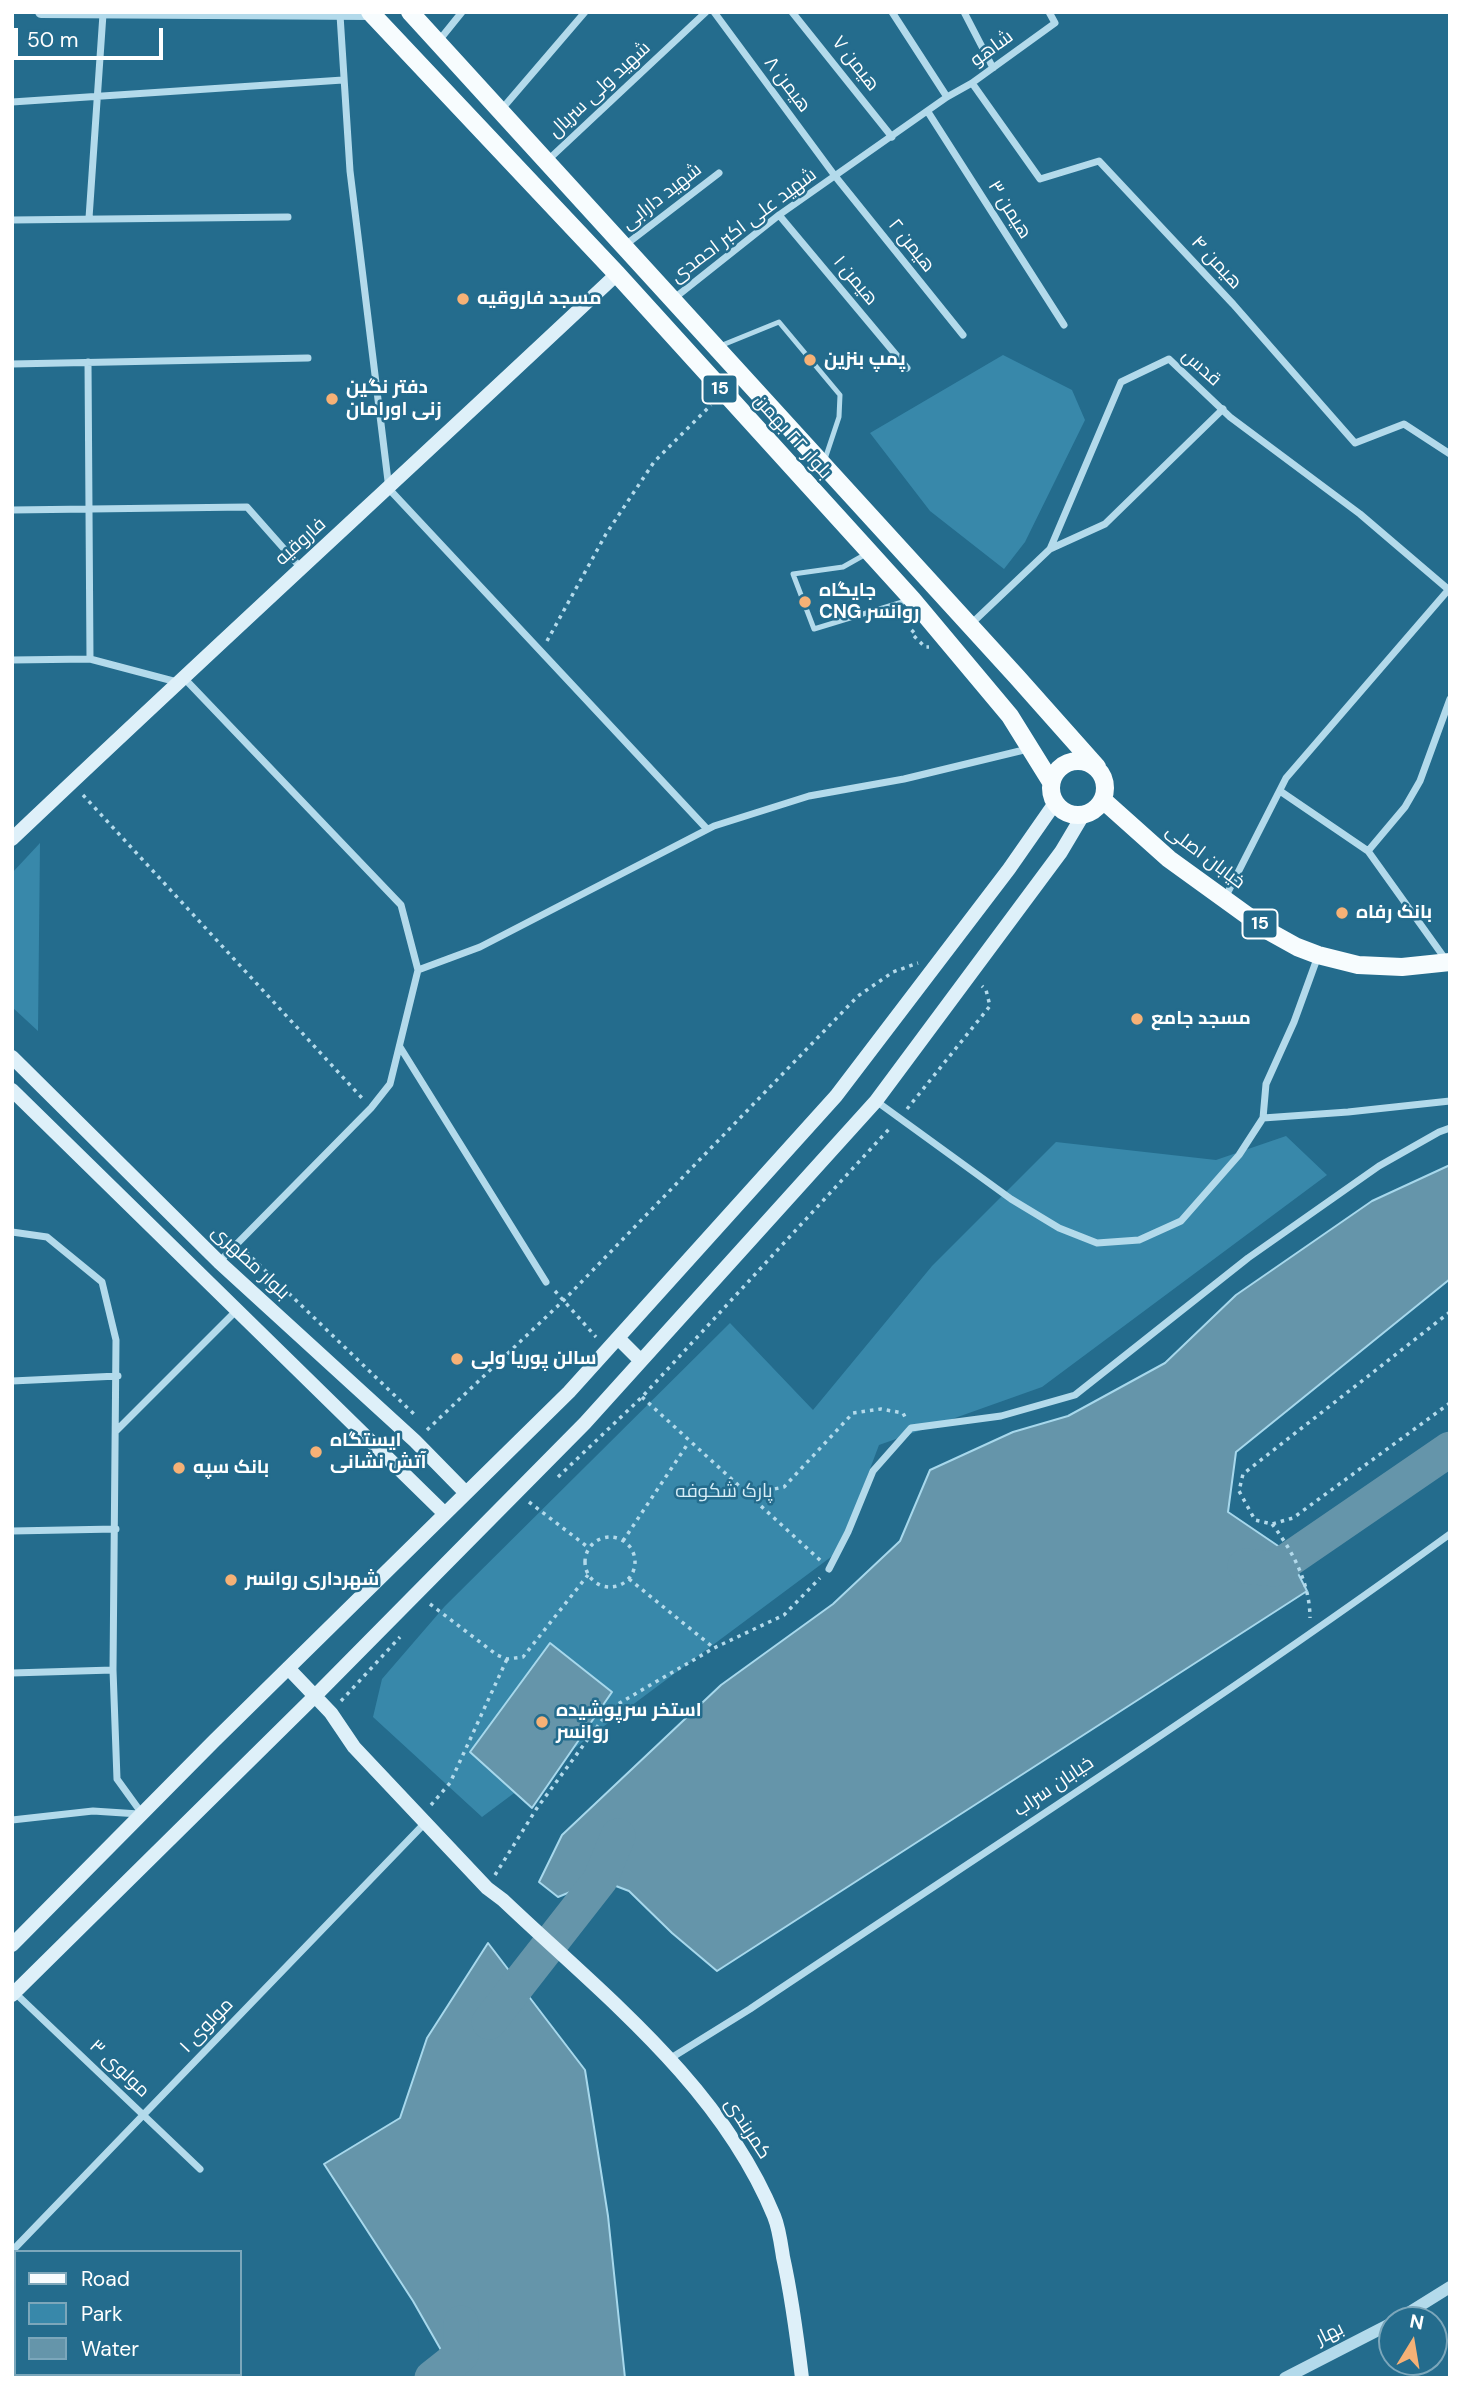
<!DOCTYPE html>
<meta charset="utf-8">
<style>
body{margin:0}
#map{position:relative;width:1462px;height:2390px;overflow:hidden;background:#246c8d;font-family:"DM Sans",sans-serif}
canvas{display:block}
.frame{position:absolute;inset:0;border:14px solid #fff;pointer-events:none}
.legend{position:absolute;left:14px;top:2250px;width:228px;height:126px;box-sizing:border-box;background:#246c8d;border:2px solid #7ca7bb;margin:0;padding:9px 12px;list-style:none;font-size:21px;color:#fff}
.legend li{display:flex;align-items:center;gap:14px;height:35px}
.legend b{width:35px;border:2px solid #7ca7bb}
.north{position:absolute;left:1378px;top:2306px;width:70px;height:70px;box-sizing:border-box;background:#246c8d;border:2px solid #7ca7bb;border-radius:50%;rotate:11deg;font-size:19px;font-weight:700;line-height:28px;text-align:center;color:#fff}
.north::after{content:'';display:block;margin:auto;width:24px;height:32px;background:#f6b176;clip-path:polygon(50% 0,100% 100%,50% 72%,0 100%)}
.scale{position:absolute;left:14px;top:28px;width:149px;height:32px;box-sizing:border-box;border:4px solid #fff;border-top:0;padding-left:9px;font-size:21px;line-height:24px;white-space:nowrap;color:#fff;-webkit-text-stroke:5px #246c8d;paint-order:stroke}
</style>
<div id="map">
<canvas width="1462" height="2390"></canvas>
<div class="frame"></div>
<ul class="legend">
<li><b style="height:9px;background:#f7fcfe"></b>Road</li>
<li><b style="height:19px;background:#3888aa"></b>Park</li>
<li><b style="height:19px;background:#6595aa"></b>Water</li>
</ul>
<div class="north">N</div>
<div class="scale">50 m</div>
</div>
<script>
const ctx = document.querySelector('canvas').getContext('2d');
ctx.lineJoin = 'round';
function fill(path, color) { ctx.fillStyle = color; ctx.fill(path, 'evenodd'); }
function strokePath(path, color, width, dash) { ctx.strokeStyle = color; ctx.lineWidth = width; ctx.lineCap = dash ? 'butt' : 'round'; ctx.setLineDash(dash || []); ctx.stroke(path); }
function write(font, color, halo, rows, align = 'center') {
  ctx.font = font + ' "DM Sans",Cairo,sans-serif'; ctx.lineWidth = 5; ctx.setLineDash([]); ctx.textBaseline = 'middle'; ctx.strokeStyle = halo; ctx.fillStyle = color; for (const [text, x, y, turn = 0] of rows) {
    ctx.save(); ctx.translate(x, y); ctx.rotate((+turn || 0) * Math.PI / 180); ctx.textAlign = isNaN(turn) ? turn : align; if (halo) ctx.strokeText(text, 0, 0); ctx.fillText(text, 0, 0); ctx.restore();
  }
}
fill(new Path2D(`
 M1003,355l69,35 13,30 -60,122 -21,27 -74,-58 -60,-78z
 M40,843l-2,187v1l-26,-24v-134z
 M1286,1136l41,39 -285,212 -163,58 -40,106 -357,266 -109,-100 9,-38 63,-73 285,-283 83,87 119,-144 124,-124 160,18z`), '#3888aa');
const water = new Path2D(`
 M1450,1165v114l-214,173 -8,60 59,40 20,39 -590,380 -45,-38 -43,-42 -29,-11 -42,17 -19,-15 23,-47 159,-150 112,-81 67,-63 30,-71 83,-38 55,-16 97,-53 71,-68 136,-94z
 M550,1643l62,49 -80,116 -62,-56z
 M488,1943l97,127 23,146 17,162h-168l-44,-77 -89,-137 76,-46 27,-80z`);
fill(water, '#6595aa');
strokePath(water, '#a7d8ec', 2);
strokePath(new Path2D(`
 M1245,1566l30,3 175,-120
 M489,2022l111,-142 18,-44
 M432,2378l29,-23v-32`), '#6595aa', 35);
strokePath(new Path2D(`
 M914,630l-3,3 14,14h4
 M547,641l59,-107 48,-72 57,-57
 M83,795l279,303
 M907,1109l83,-103 -4,-16 -4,-4
 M246,1252l171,165
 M555,1291l41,46
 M1450,1312l-207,162 -4,17 16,29 17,4 21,-6 157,-115
 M642,1397l179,164
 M427,1430l137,-130 294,-304 35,-24 25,-9
 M558,1477l84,-80 248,-269
 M750,1494l34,-7 69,-74 28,-4 22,4 2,4
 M529,1502l60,46
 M1272,1524c20,26 38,59 38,94
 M585 1562a25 25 0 1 1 50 0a25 25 0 1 1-50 0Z
 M623,1541l66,-99
 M629,1579l85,69
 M430,1604l67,51 10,4 16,-2 65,-82
 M341,1701l59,-64
 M431,1805l19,-22 57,-124
 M495,1875l42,-67 74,-100 103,-60 70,-33 36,-37`), '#b3daeb', 3.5, [3.5, 5]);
strokePath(new Path2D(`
 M720,346l59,-24 61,73 -1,22 -15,45
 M866,554l-23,13 -50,7 21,55 95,-29`), '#b3daeb', 5);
strokePath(new Path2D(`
 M714,12l121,164 128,159
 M792,12l100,125
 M892,12l55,85
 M964,12l29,56
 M340,15l10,156 39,318 318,340
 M437,43l25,-31
 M972,83l68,96 59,-18 134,143 122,139 49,-19 46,30
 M12,102l331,-22
 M501,110l84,-98
 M928,112l136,213
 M548,160l158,-148
 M779,215l128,153
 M89,218l14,-204
 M12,220l276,-3
 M624,246l95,-73
 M672,300l107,-85 168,-118 25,-14 83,-60 -6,-11
 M88,362l2,297
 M12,364l296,-6
 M12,510l235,-3 54,61
 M1050,549l55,-25 118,-115
 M971,624l79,-75 71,-167 48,-23 61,58 130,97 89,76
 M12,660l78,-1 87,23
 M183,677l218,228 17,65
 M1280,791l88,60 78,109
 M1368,851l37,-44 15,-26 30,-82
 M1225,898l61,-120 164,-190
 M400,1047l146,235
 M876,1101l135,98 48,29 38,15 42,-3 42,-19 58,-66 24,-37 85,-6 102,-11
 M1263,1118l3,-34 28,-62 24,-66
 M12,1232l35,5 55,45 14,58 -3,330 4,109 26,36
 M219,1262l152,-154 19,-24 28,-114 62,-23 234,-121 95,-30 95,-17 124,-30
 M12,1381l106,-5
 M116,1431l120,-120
 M12,1531l104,-2
 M829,1569l19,-37 25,-61 38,-43 90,-12 74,-21 173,-137 131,-92 60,-34 11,-4
 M12,1673l101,-3
 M12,1820l81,-9 46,3
 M13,1991l187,178
 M671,2058l79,-49c234,-157 472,-309 700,-475
 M12,2251l413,-428`), '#b3daeb', 7);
strokePath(new Path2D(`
 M41,12l330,2
 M1397,2320l53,-33
 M1285,2378l107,-55`), '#b3daeb', 12);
strokePath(new Path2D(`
 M12,839c200,-190 404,-376 605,-565
 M12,1057l207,205 196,179 50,51
 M12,1090l432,423
 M618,1338l23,23
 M288,1668l43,45 23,34 133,141 16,12c100,95 217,185 271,316 5,12 7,28 9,41 9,40 14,80 19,121
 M12,1945l202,-204 355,-349 267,-296 173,-227 46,-66
 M12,1995l303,-299 270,-273 291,-322 185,-249 22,-37`), '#def0f9', 14);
strokePath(new Path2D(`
 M370,12l247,262 295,325 98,117 41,66
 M410,12l607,665 80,90
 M1051 788a27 27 0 1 1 54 0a27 27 0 1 1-54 0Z
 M1103,800l66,59 101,73 27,15 21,8 40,10 44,2 48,-5`), '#f7fcfe', 18);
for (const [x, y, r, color] of [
 [463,299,7,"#f6b176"],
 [810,360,7,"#f6b176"],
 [332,399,7,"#f6b176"],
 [805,602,7,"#f6b176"],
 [1342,913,7,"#f6b176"],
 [1137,1019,7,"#f6b176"],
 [457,1359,7,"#f6b176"],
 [316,1452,7,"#f6b176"],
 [179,1468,7,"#f6b176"],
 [231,1580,7,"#f6b176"],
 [542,1722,7,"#f6b176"]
]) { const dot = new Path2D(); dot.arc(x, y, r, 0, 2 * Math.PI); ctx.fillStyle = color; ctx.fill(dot); strokePath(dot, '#246c8d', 2.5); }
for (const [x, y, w] of [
 [720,389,35],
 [1260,924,35]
]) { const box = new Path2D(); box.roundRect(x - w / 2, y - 14.5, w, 29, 5); ctx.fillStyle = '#246c8d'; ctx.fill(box); strokePath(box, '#fff', 2); }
write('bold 18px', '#fff', null, [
 ["15",720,389],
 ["15",1260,924]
]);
write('19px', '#fff', '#246c8d', [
 ["شاهو",992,49,-36],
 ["هیمن ۷",855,64,52],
 ["هیمن ۸",787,85,53],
 ["شهید ولی سریال",600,90,-43],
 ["شهید دارابی",662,197,-38],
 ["هیمن ۳",1009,210,58],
 ["شهید علی اکبر احمدی",744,226,-37],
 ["هیمن ۲",911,246,51],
 ["هیمن ۴",1216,263,47],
 ["هیمن ۱",855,281,50],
 ["قدس",1201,368,42],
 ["بلوار ۲۲ بهمن",792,437,48],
 ["فاروقیه",301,542,-42],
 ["خیابان اصلی",1205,857,37],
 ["بلوار مطهری",250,1263,43],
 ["خیابان سراب",1054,1787,-34],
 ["مولوی ۱",207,2026,-46],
 ["مولوی ۳",119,2069,43],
 ["کمربندی",747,2129,57],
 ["بهار",1330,2334,-26]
]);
write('bold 19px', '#fff', '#246c8d', [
 ["مسجد فاروقیه",477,299],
 ["پمپ بنزین",824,360],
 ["دفتر نگین",346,388],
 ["زنی اورامان",346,410],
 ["جایگاه",819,591],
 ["CNG روانسر",819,613],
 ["بانک رفاه",1356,913],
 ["مسجد جامع",1151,1019],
 ["سالن پوریا ولی",471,1359],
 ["ایستگاه",330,1441],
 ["آتش نشانی",330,1463],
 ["بانک سپه",193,1468],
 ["شهرداری روانسر",245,1580],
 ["استخر سرپوشیده",556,1711],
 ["روانسر",556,1733]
], 'left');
write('19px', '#d7eef8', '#246c8d', [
 ["پارک شکوفه",724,1492]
]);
</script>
